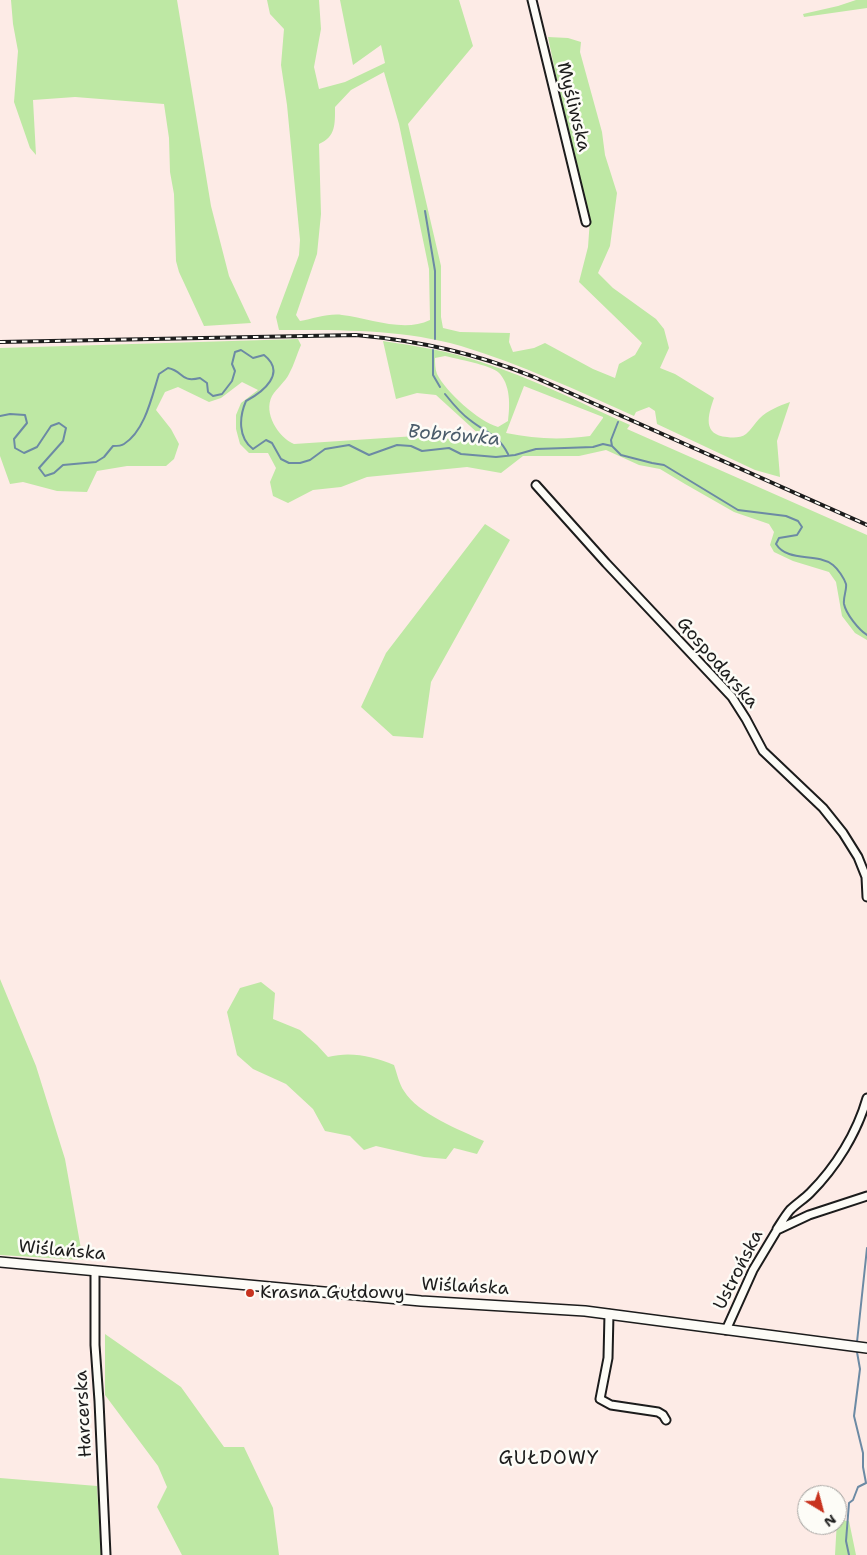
<!DOCTYPE html>
<meta charset="utf-8">
<style>
body{margin:0}
#map{position:relative;width:867px;height:1555px;overflow:hidden;background:#fdebe6;font-family:"Shantell Sans",sans-serif}
canvas{display:block}
.north{position:absolute;left:797px;top:1485px;width:50px;height:50px;box-sizing:border-box;background:#fdfcf7;border:1px solid #a3a29f;border-radius:50%;rotate:143deg;font-size:14px;font-weight:700;line-height:20px;text-align:center;color:#1c1c1c}
.north::after{content:'';display:block;margin:auto;width:18px;height:22px;background:#c8321e;clip-path:polygon(50% 0,100% 100%,50% 72%,0 100%)}
</style>
<div id="map">
<canvas width="867" height="1555"></canvas>
<div class="north">N</div>
</div>
<script>
const ctx = document.querySelector('canvas').getContext('2d');
ctx.lineJoin = 'round';
function fill(path, color) { ctx.fillStyle = color; ctx.fill(path, 'evenodd'); }
function strokePath(path, color, width, dash) { ctx.strokeStyle = color; ctx.lineWidth = width; ctx.lineCap = dash ? 'butt' : 'round'; ctx.setLineDash(dash || []); ctx.stroke(path); }
function write(font, color, halo, rows, align = 'center') {
  ctx.font = font + ' "Shantell Sans",sans-serif'; ctx.lineWidth = 5; ctx.setLineDash([]); ctx.textBaseline = 'middle'; ctx.strokeStyle = halo; ctx.fillStyle = color; for (const [text, x, y, turn = 0] of rows) {
    ctx.save(); ctx.translate(x, y); ctx.rotate((+turn || 0) * Math.PI / 180); ctx.textAlign = isNaN(turn) ? turn : align; if (halo) ctx.strokeText(text, 0, 0); ctx.fillText(text, 0, 0); ctx.restore();
  }
}
fill(new Path2D(`
 M11,0h166l34,206 18,70 22,47 -47,3 -25,-54 -3,-11 -2,-67 -4,-22 -1,-34 -5,-34 -89,-7 -42,3 3,55 -6,-7 -16,-46 4,-51 -5,-27z
 M267,0h52l2,29 -7,38 5,22 26,-7 40,-19 -4,-18 -28,20 -13,-65h119l14,46 -65,78 33,142v51l2,11 17,4 50,1 -1,9 4,10 21,-4 11,-5 48,26 22,9 4,-14 16,-9 7,-12 -63,-61 9,-35 2,-28 -23,-90 -19,-92 20,1 13,4 -1,10 22,80 3,23 12,38 -7,53 -12,27 15,15 43,31 8,10 5,19 -9,20 15,6 39,24c-6,17 -12,37 13,39 6,1 14,1 19,-3 5,-4 9,-11 13,-15 9,-9 20,-13 31,-17l-13,39 3,36 -25,-7 -98,-46 -2,-13 -6,-4 -13,5 -2,4c-56,-25 -113,-52 -173,-70 -59,-17 -121,-16 -182,-16l-3,-13 23,-62 1,-15 -13,-135 -6,-40 3,-36 -14,-15zM384,72l15,52 30,145 1,51c-27,13 -60,-2 -88,-5 -13,-2 -29,4 -42,6l-4,-6 21,-61 4,-40 -2,-70c17,-7 16,-21 16,-37l16,-17z
 M856,0h11v8l-63,9 -1,-3 35,-8z
 M298,339l3,6c-4,9 -7,20 -12,29 -4,8 -12,14 -17,22 -9,17 6,41 22,48l122,-8 51,4 14,-4 -45,-41 -19,-2 -21,6 -13,-58c33,5 66,10 98,21 51,16 100,41 149,63l-3,4 240,106v105l-12,-7 -13,-17 -6,-34 -7,-10 -36,-11 -19,-9 -4,-7 4,-13 -5,-8 -35,-12 -49,-28 -25,-15 -21,-4 -33,-15 -27,6h-56l-22,17 -34,-6 -100,10 -26,10 -28,3 -25,13 -15,-7 -3,-14 6,-14 -8,-15h-19l-9,-9 -4,-15v-14l5,-12 17,-13 -16,-8 -21,16 -12,4 -31,-15 -13,5 -9,18 15,19 8,15 -5,15 -8,7h-39l-30,5 -10,21 -30,-1 -34,-9 -13,2 -10,-28v-108zM445,356c12,3 45,9 53,16 13,12 12,34 10,49l-10,6c-20,-6 -52,-35 -61,-53 -2,-5 -2,-11 -2,-16zM524,386l79,31v1l-13,18c-29,4 -55,3 -84,-3z
 M485,524l25,16 -79,142 -8,56 -30,-2 -32,-29 25,-54z
 M0,979l36,87 29,93 18,101 -83,-5z
 M261,982l14,11 -2,26 27,11 17,15 11,12c22,-6 45,-1 66,8 3,8 5,19 10,26 14,23 56,39 80,50l-7,13 -23,-6 -8,11 -22,-2 -48,-11 -12,4 -14,-14 -25,-5 -12,-22 -27,-25 -33,-15 -16,-14 -10,-43 13,-24z
 M105,1334l76,53 43,60h20l29,61 6,47h-97l-25,-48 10,-20 -9,-21 -53,-71z
 M0,1478l97,8 4,69h-101z
 M837,1520l12,1 7,34h-21z`), '#bee8a4');
strokePath(new Path2D(`
 M425,211l10,60v68
 M433,350v25l7,12
 M445,394c8,10 15,19 25,26 16,13 28,14 38,34
 M0,416l10,-2 15,1 2,8 -13,16 1,9 9,5 13,-6 14,-21 8,-3 7,5 -3,13 -24,27 6,8 9,-3 9,-8 33,-3 8,-5 9,-11c3,0 8,0 11,-2 21,-13 28,-48 35,-70l9,-6c16,3 12,15 32,10l7,5 1,9 5,4 9,-2 10,-13 3,-10 -3,-7 3,-12 6,-2 12,8 11,-3c23,18 -1,37 -18,46 -7,16 -8,37 7,48l13,-9 6,3 9,16 8,4h11l10,-3 15,-11 24,-4 20,10 28,-10 14,1 11,5 27,-3 12,6 35,3 19,-2 21,-6 57,-2 10,-3 9,2 9,9 31,8 12,2 74,45 48,6 12,5 4,6 -5,8 -18,3 -3,6c12,19 40,8 57,21 5,4 11,13 13,19 1,6 -3,13 -2,20 2,10 15,26 23,31
 M612,446l-1,-6 7,-18
 M857,1342l10,-94
 M849,1555l-3,-14 3,-38 4,-3 5,-13 8,-4 -3,-16v-14l-9,-37 6,-47 -3,-17`), '#6c8aa4', 2);
const street = new Path2D(`
 M532,0l54,222
 M536,485l70,78 126,134 14,22 17,32 60,57 20,25 15,24 8,20 1,20
 M777,1229c4,-6 8,-13 13,-19 6,-6 14,-11 20,-17 26,-26 47,-60 57,-95
 M95,1271v74l4,56 7,154
 M609,1314l-1,44 -8,41 11,6 47,7 5,3 3,5
 M726,1330l27,-60 24,-40 32,-15 58,-19`);
const secondary = new Path2D(`
 M0,1262l421,39 164,10 282,37`);
strokePath(street, '#1c1c1c', 11);
strokePath(secondary, '#1c1c1c', 12);
strokePath(street, '#fdfcf7', 7);
strokePath(secondary, '#fdfcf7', 9);
const rail = new Path2D(`
 M0,342l356,-7c65,6 118,18 178,42l333,148`);
strokePath(rail, '#1c1c1c', 4);
strokePath(rail, '#fdfcf7', 2, [5.5]);
for (const [x, y, r, color] of [
 [250,1293,5,"#c8321e"]
]) { const dot = new Path2D(); dot.arc(x, y, r, 0, 2 * Math.PI); ctx.fillStyle = color; ctx.fill(dot); strokePath(dot, '#fdfcf7', 2); }
write('18px', '#1c1c1c', '#fdfcf7', [
 ["Myśliwska",573,107,76],
 ["Gospodarska",717,663,49],
 ["Wiślańska",62,1251,5],
 ["Ustrońska",739,1270,-63],
 ["Wiślańska",465,1287,3],
 ["Harcerska",84,1414,-93]
]);
write('18px', '#1c1c1c', '#fdfcf7', [
 ["Krasna Gułdowy",260,1293]
], 'left');
write('italic 19px', '#4b5c6b', '#fdfcf7', [
 ["Bobrówka",454,436,5]
]);
ctx.letterSpacing = '1px';
write('19px', '#1c1c1c', '#fdfcf7', [
 ["GUŁDOWY",549,1459]
]);
ctx.letterSpacing = '0px';
</script>
